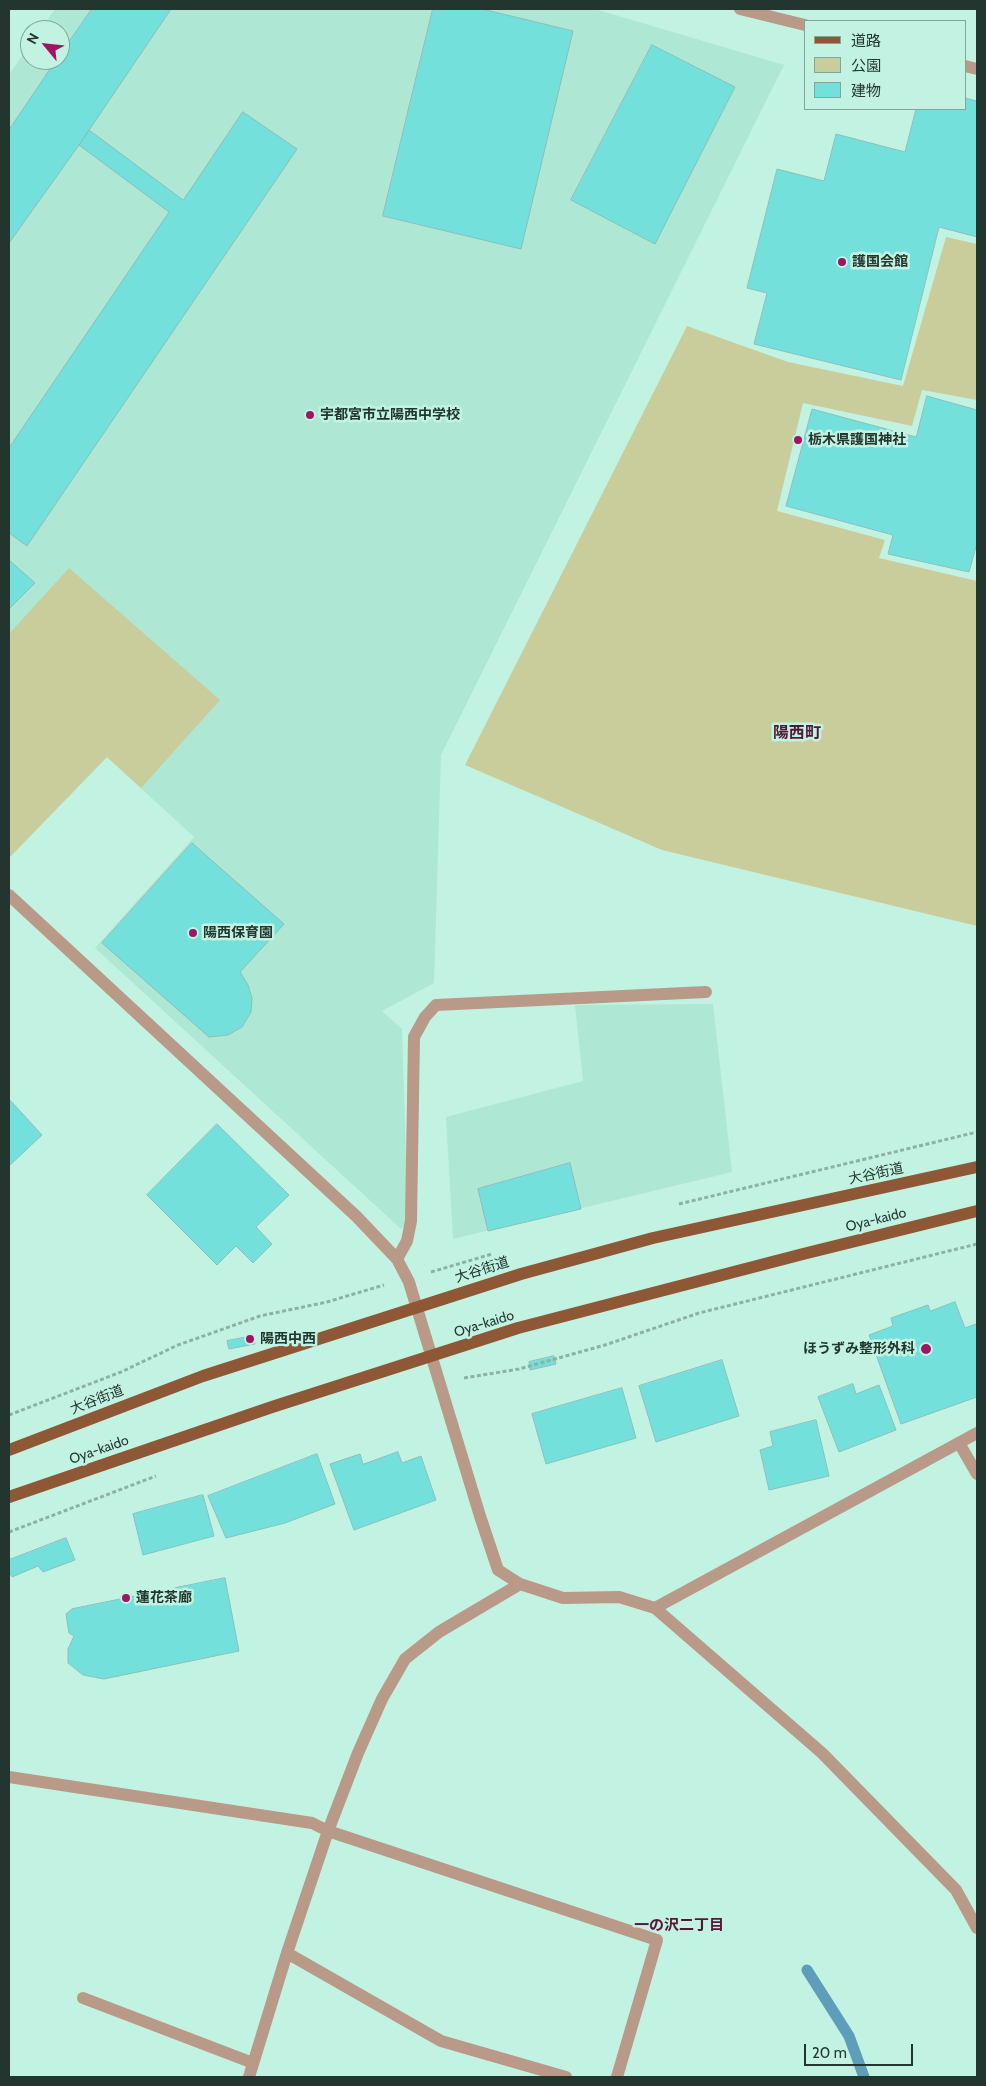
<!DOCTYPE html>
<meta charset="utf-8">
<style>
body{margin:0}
#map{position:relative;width:986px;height:2086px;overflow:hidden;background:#c2f3e2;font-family:Cabin,"Noto Sans JP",sans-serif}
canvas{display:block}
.frame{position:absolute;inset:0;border:10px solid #22362f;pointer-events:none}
.legend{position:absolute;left:804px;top:20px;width:162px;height:90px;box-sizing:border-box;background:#c2f3e2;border:1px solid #82a79a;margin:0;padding:6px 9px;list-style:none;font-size:15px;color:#22362f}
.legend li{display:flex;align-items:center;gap:10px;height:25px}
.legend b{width:25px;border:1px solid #82a79a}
.north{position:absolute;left:20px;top:20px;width:50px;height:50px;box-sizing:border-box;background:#c2f3e2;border:1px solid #82a79a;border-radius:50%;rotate:298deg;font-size:14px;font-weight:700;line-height:20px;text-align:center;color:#22362f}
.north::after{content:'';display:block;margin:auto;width:18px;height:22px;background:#9d1564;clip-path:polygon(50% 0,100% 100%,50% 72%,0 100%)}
.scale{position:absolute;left:804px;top:2044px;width:109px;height:22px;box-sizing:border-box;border:2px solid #22362f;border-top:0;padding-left:6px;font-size:15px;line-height:18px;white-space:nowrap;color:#22362f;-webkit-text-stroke:4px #c2f3e2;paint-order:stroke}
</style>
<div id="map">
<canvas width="986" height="2086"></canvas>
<div class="frame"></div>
<ul class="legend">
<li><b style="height:6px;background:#8e5837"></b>道路</li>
<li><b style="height:14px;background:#c9cd9b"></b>公園</li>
<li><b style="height:14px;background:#73e0dc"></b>建物</li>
</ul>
<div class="north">N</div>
<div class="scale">20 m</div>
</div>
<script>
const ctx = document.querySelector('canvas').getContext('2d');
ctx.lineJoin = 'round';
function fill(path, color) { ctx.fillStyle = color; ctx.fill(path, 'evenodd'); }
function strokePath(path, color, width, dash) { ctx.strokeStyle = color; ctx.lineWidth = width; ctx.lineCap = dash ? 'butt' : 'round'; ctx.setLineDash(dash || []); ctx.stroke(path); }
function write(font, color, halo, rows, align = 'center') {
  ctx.font = font + ' Cabin,"Noto Sans JP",sans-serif'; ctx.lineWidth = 5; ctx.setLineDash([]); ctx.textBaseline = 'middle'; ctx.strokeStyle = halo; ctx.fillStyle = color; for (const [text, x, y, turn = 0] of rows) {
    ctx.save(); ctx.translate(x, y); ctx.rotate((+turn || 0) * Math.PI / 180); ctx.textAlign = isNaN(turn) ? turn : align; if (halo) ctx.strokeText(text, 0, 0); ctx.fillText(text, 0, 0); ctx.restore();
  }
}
fill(new Path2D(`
 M55,9h540l189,56 -343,690 -7,228 -52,28 20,18 6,193 -7,7 -306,-281 99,-111 -87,-80 -98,101v-783l21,-31v16h30v-30h-20z
 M713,1004l19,168 -279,67 -7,-122 137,-36 -8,-76z`), '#aee7d3');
fill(new Path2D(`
 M946,237l31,7v156l-55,-10 -10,36 -109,-23 -26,108 108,29 -6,18 98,23v345l-315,-76 -197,-85 222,-439 101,36 115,24z
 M69,568l151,132 -79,88 -34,-31 -98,101v-224z`), '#c9cd9b');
strokePath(new Path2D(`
 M807,1970l42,66 15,41`), '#5e9eba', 11);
const building = new Path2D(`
 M92,9h79l-92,136 -70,98v-113l47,-70h4v-5z
 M433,9h49l91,22 -52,218 -138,-33z
 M652,45l83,42 -80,157 -84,-44z
 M965,98l12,3v136l-38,-10 -38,153 -147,-36 13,-51 -20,-5 30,-119 47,12 12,-47 69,18 11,-43h49z
 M243,112l54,37 -270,397 -18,-13v-85l160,-236 -90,-67 10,-15 94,70z
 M927,396l50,14v133l-8,29 -81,-18 5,-19 -107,-29 26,-97 104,28z
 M9,560l26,23 -26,26z
 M192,843l92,81 -44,48 8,13 4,13 -1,14 -9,15 -14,8 -19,2 -107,-94z
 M9,1099l33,36 -33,31z
 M217,1124l72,71 -33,32 16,17 -19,19 -17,-17 -19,19 -70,-70z
 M570,1163l11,46 -93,22 -10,-42z
 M955,1302l10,26 11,-4 1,4v69l-76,27 -32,-89 24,-9 -2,-8 37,-13 2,6z
 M253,1336l2,8 -26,5 -2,-8z
 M554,1356l2,8 -26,6 -1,-8z
 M722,1360l17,56 -83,26 -17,-56z
 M853,1384l3,10 23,-9 17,45 -57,22 -21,-55z
 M622,1388l14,50 -90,26 -14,-50z
 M816,1420l13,56 -60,14 -9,-40 13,-4 -3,-14z
 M398,1452l4,11 19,-7 15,44 -82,30 -24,-66 30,-10 3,10z
 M317,1454l18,50 -50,19 -59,15 -18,-42z
 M203,1495l11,41 -71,19 -10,-41z
 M66,1538l9,22 -32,12 -5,-6 -26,11 -2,-4h-1v-13z
 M225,1578l14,73 -135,28 -21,-4 -15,-12v-14l6,-13 -5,-3 -3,-19 6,-5z`);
fill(building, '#73e0dc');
strokePath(building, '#8bbfbc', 1);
strokePath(new Path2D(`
 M679,1204l298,-72
 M431,1272l61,-18
 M464,1378l55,-9 86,-24 94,-32 278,-69
 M9,1415l112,-43 57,-27 82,-29 67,-14 57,-17
 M9,1532l147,-56`), '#8bb2a5', 3, [4, 2.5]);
strokePath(new Path2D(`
 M959,1443l18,31`), '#b99987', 12);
strokePath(new Path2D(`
 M9,895l347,321 41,43 12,23 71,234 18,54 22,14 43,14 56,-1 36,11 167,145 134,137 21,38
 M397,1259l10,-18 4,-20 3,-184 11,-20 11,-12 270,-13
 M655,1608l322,-175
 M9,1777l303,46 16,8 329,109 -40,137
 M287,1953l154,88 125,36
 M83,1998l170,65
 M249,2077l38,-124 41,-122 30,-78 24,-54 23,-40 34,-27 81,-48`), '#b99987', 12);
strokePath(new Path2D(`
 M740,9l65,16
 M965,66l12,3`), '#b99987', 12);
strokePath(new Path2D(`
 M9,1450l194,-74 318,-102 132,-36 324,-71
 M9,1497l263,-90 246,-79 285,-74 174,-43`), '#8e5837', 12);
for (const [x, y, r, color] of [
 [842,262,5,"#9d1564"],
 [310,415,5,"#9d1564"],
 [798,440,5,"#9d1564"],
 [193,933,5,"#9d1564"],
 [250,1339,5,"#9d1564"],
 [926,1349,6,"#9d1564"],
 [126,1598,5,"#9d1564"]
]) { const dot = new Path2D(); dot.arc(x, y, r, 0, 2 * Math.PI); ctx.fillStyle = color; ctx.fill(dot); strokePath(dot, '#c2f3e2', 2); }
write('bold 14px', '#22362f', '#c2f3e2', [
 ["護国会館",852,262],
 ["宇都宮市立陽西中学校",320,415],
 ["栃木県護国神社",808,440],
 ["陽西保育園",203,933],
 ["陽西中西",260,1339],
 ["ほうずみ整形外科",915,1349,"right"],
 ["蓮花茶廊",136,1598]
], 'left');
write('14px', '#22362f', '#c2f3e2', [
 ["大谷街道",876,1174,-12],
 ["Oya-kaido",876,1220,-14],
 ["大谷街道",482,1270,-17],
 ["Oya-kaido",484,1324,-17],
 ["大谷街道",97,1400,-21],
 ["Oya-kaido",99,1450,-19]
]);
write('bold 15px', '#551637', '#c2f3e2', [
 ["一の沢二丁目",679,1926]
]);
write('bold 16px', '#551637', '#c2f3e2', [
 ["陽西町",797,733]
]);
</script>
